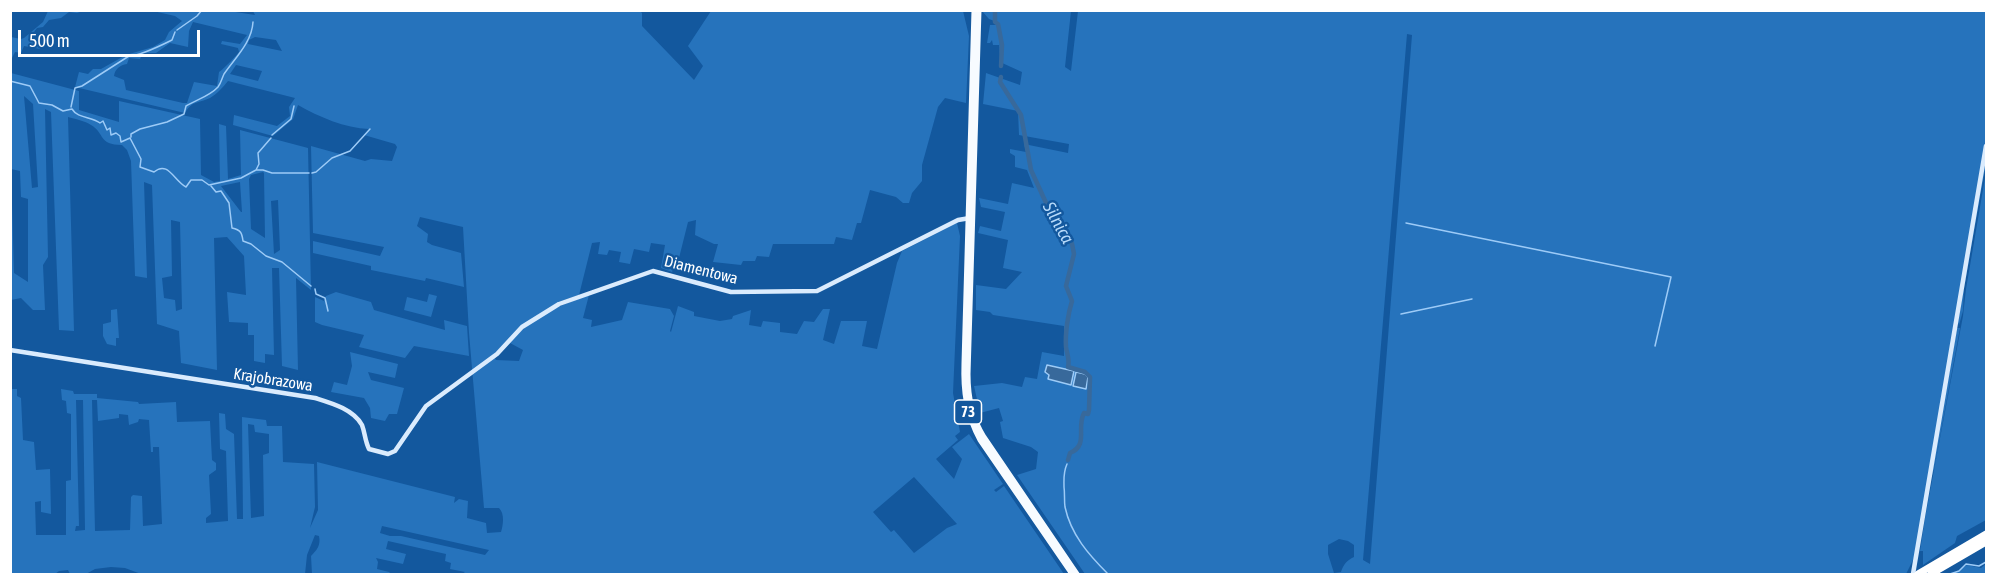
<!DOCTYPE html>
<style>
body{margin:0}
#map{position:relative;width:1997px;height:585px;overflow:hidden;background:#13589e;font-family:"Asap Condensed",sans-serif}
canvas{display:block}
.frame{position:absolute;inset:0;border:12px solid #fff;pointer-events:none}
.scale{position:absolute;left:18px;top:30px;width:182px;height:27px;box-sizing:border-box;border:3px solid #fff;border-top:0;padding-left:8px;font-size:18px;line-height:21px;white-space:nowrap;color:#fff;-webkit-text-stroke:4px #13589e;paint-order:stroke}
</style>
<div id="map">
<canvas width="1997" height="585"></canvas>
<div class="frame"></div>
<div class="scale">500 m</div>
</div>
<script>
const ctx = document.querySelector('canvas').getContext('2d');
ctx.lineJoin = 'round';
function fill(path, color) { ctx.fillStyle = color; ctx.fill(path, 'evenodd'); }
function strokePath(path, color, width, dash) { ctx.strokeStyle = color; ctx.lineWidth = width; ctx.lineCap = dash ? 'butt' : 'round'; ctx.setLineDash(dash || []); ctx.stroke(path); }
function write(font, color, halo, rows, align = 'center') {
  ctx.font = font + ' "Asap Condensed",sans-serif'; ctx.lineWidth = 5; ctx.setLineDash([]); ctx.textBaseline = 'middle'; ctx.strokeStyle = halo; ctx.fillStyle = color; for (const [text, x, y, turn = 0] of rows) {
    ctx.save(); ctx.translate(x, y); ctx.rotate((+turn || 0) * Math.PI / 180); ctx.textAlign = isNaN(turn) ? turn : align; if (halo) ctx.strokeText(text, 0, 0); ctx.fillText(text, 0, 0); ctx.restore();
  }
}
fill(new Path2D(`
 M48,11h35l-6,2 -8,-1 -8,6 -12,2 -6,7 -6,1 -9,12 14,4 -2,5 -16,-3 -3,7 -6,-1 -4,8v-23l10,2 3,-1 19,-16z
 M153,11h76l26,4 -2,-4h387l2,2v13l52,54 9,-14 -15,-20 23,-35h252l6,25 -3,67 -21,-5 -7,9 -16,58v16l-10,12 -3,10h-6l-7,-6 -26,-7 -9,33h-4l-5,17 -16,-3 -2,7h-61l-4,13 -12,-1 -2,5h-12l-2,4 -28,-3 5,-18h-4l-19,-9 1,-15 -8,2 -10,40 -6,10 -11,-4 4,-23 -14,-2 -2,9 -15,-3 -4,15 -11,-2 2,-10 -12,-2 -2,5 -9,-1 2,-12 -8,1 -13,52 -21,7 -37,24 -28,29 3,5 23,1 4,-11 -13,-7c18,-24 52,-39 79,-48l-6,23 9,2 -1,7 31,-7 6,-18 42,7 4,7 -4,15 1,1 7,-26 16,6v4l26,5 12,-2 1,-3 18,-6 -2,15 12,2 2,-6 17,2v9l17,2 7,-13 10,1 9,-13h7l-7,31 11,4 7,-23h26l-5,25 15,3 20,-86 5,-12 55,-28 3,13 -7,157 7,39 -5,4 3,4 -22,19 18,20 8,-20 -10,-12 17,-13 34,50 -9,6 2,2 8,-6 60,88h-602l3,-2 -15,-3 1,-6 -6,-2 1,-7 -58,-13 -2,8 20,5 -3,10 -27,-6 2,4 -1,7 12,3 2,2h-79l-1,-18c6,-6 10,-11 8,-20l-4,-1 -8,20 -2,19h-164l-16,-6 -14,-1 -16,2 -9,5h-16l-2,-4 -9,1 -4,3h-44l-1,-185h7v7l4,2 2,42 11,2 2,28 14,-1 1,45 -10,-2v-11l-6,1 1,33h30v-54l5,-1v-66l-4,-1 -1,-12 -4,-1 -1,-11 12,2 1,3h23v4l41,4 1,2 37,-2 1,20 33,-1 2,39 4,3v7l-7,5 2,39 -5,4v5l22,-2 -2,-70 -6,-2 -1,-36 6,1 1,15 8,5 3,85h6l-1,-102 24,3 1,6h15l1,36 31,2 1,43 -5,21 8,-18 -1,-48 138,35 -1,6 5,-4 9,2 -1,17 19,5 1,10 14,-1c2,-7 4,-18 -2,-24h-15l-15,-175 -6,-106 -43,-10 -3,9 11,8 -1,8 5,3 29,8 3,34 -38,-9 -1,3 -54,-11v-4l-58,-13v-12l67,15 4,-9 -71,-14 -2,-87 54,15 6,-2 21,2 5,-14 -2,-3 -31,-9 5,-6c-24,-1 -50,-12 -71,-24l-5,14 -20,17 -40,-11 1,-10 43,11 13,-10 -1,-9 6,-9 -67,-17c-5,6 -11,13 -18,17 -13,6 -17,2 -25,15l-110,-26 4,-15 9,2 5,-5h8l25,-14 27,-8 12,-7 4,-8 13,-11 -7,-5zM193,22l54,13 -7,9 -18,-3 -1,3 17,4 1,4c-3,4 -16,18 -20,20l-2,14 -23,-4 -7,21h-4l-57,-13 -2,-10 -10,-4c1,-7 6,-11 13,-12l2,-6 11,1 3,-6h13l14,-10 18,4 1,-16zM255,37l21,3 6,11 -34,-7 1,-4zM236,65l26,6 -4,10 -28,-7zM76,400h7l2,130 -10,1 1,-5h3zM92,400h5l1,21 21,-3v-4l9,1 1,10 9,-3 1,-3 10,1 2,32h2v-5h6l3,77 -19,2 -1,-30 -9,-1 -2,2 -1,33 -35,1zM248,424l6,1 1,7 14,2v19l-6,2 1,61 -13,2zM914,477l43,47 -10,4 -33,25 -20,-23 -3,2 -18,-20zM382,526l107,24 -4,5 -84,-19h-11l-10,-3z
 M982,11h89l-6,56 6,4 7,-60h908v128l-71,417 -9,18h-821l-68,-99 19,-6 2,-17 -7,-5 -28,-9 -3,-16 3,-1 -4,-13 -19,5 -6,-27 28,-3 20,4 3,-10 12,2 5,-27 22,4v-30l-71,-11 -3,-3 -14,-2v-25l30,4 16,-17 -19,-4 5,-28 -30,-7 2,-7 21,5 4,-19 -24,-5 -2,-9 29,6 4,-21 22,5 -7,-18 -12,-3v-11l-5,-3v-4l16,3 -2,-8 44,9 1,-9 -50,-9 -1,-24 -35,-7 3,-31 34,12 2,-13 -22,-10 -1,-21v4h-6l-1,-5 -2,3h-3l3,-18h6l1,-3 -8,-3zM1407,34l5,1 -42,529 -7,-4zM1339,539l9,2 6,4v12c-7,3 -11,8 -13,15l-7,1 -6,-19v-9z
 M11,73l68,18v19l40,12v-21l81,18 1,56 13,7 6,-1 -1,-57 7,2 2,53 13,-4 -1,-45 68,18 3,142 -15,-12 2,92 -16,-4 -3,-98h-7l2,87 -9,-1v9l-11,-2v-26h-6v-12l-19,-1 -2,-30 19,3 -2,-39 -17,-19 -13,1 3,132 -36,-7 -2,-32 -22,-7 -5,-139 -8,-3 3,96 -12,-2 -4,-115 -4,-11 -5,-5c-24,0 -17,-12 -31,-20 -6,-4 -16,-6 -23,-8l6,214 -15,-1 -8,-218 -6,-3 3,148 -5,8 2,45h-12l-12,-12 -10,2v16zM24,96l9,8 5,83 -6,1zM11,169l9,2 1,26 7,2v83l-14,-9zM263,172l1,1 1,65 -14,-9 -2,-50 2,-4zM240,182l2,30h-1l-20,-26zM278,200l2,50 -6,4 -3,-53zM171,220l9,2 2,87 -6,2 -1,-11 -11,-2 -2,-20 10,-2z
 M1986,153v10l-22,126 -1,22 -4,14 -1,-3z
 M1986,172v348l-29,16 -2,7 -32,22v-14h-3l5,-33 38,-202 3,-27z
 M336,292l35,10 3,8 71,20 -1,-10 23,6 2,30 -55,-10 -9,12 -46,-11 5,-12 -42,-10 -7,-3v-25l9,4 2,-5z
 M429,294l8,2 -6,21 -27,-7 3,-13 20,5z
 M117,309l2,29h-3v8l-9,-2 -4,-8v-12l8,-2v-12z
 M1957,328h3l-26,141 -4,13z
 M350,352l48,12 -3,14 -27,-6 3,8 33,8 -7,26h-8l-4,7 -14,-3 -1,-10 -6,-10 -33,-6 3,-10 13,3 5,-19z
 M1986,564v10h-34l15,-9 14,3z`), '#2673bc');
const water = new Path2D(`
 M1047,365l27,6 -3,14 -23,-6 1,-4 -4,-3z
 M1076,372l9,2 3,3 -2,12 -13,-3z`);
fill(water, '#38699b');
strokePath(water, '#9dcbf7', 1.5);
strokePath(new Path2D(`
 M177,30l20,-14 5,-6
 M10,81l20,5 9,17 13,2 11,6 9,-2c6,10 19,7 28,14l3,-2 4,9 3,-2 1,7 5,-2 4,3 1,6 9,-4 11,21 -1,8 14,5c14,-12 20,9 32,15l5,-7h11l7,5 32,-7 15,-8h7l9,3h37
 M71,107l4,-19 7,-2 47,-30c10,0 33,-11 43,-16l3,-8
 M272,135l19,-16 3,-13
 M131,137v-3l9,-5 27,-7 17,-8 2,-8c10,-6 24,-10 32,-19 3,-4 4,-9 6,-13 11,-16 28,-32 29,-52
 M256,170l3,-6 -1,-11 13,-15
 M312,173l4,-1 16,-14 18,-7 20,-22
 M211,186l5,6 5,-1 8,12 3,25c9,2 10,5 11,13l8,3 15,12 16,6 29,24
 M1406,223l265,54 -16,69
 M315,289l1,5 9,4 3,13
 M1401,314l71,-15
 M1067,464c-4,9 -3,14 -3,23 1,7 0,13 1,20 6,28 24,48 43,67
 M1950,574l9,-3 7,-7 13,2 7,-4`), '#9dcbf7', 1.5);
strokePath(new Path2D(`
 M995,10v12l3,2 4,21 -1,21
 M1001,77l-1,5 21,33 10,55 27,59 11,8 3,7 2,10 -8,32 6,15c-4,13 -7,32 -6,46 1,8 4,12 2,20l17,5 5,5 -1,33 -1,4 -4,-1c-8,15 5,32 -14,40l-2,7`), '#38699b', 4.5);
strokePath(new Path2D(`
 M10,350l305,48c16,5 38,11 47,27 3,8 3,16 7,24l19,5 7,-3 31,-45 71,-52 25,-27 37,-23 94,-33 78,21 86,-1 141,-71 12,-2
 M1913,574l73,-428`), '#daebfd', 4.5);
strokePath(new Path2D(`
 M974,10l-10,353c-1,28 2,51 16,77l92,134
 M979,10l-11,364c0,23 4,44 16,63l93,137`), '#f7fbff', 5);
strokePath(new Path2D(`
 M1918,574l68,-40
 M1931,574l55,-32`), '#fff', 7);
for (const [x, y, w] of [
 [968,412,27]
]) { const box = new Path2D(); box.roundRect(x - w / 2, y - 12, w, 24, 4.5); ctx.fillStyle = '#13589e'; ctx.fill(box); strokePath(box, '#fff', 1.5); }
write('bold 15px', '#fff', null, [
 ["73",968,412]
]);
write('16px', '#fff', '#13589e', [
 ["Diamentowa",701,270,14],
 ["Krajobrazowa",273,380,9]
]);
write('italic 18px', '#b7dafa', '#13589e', [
 ["Silnica",1058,223,61]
]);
</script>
